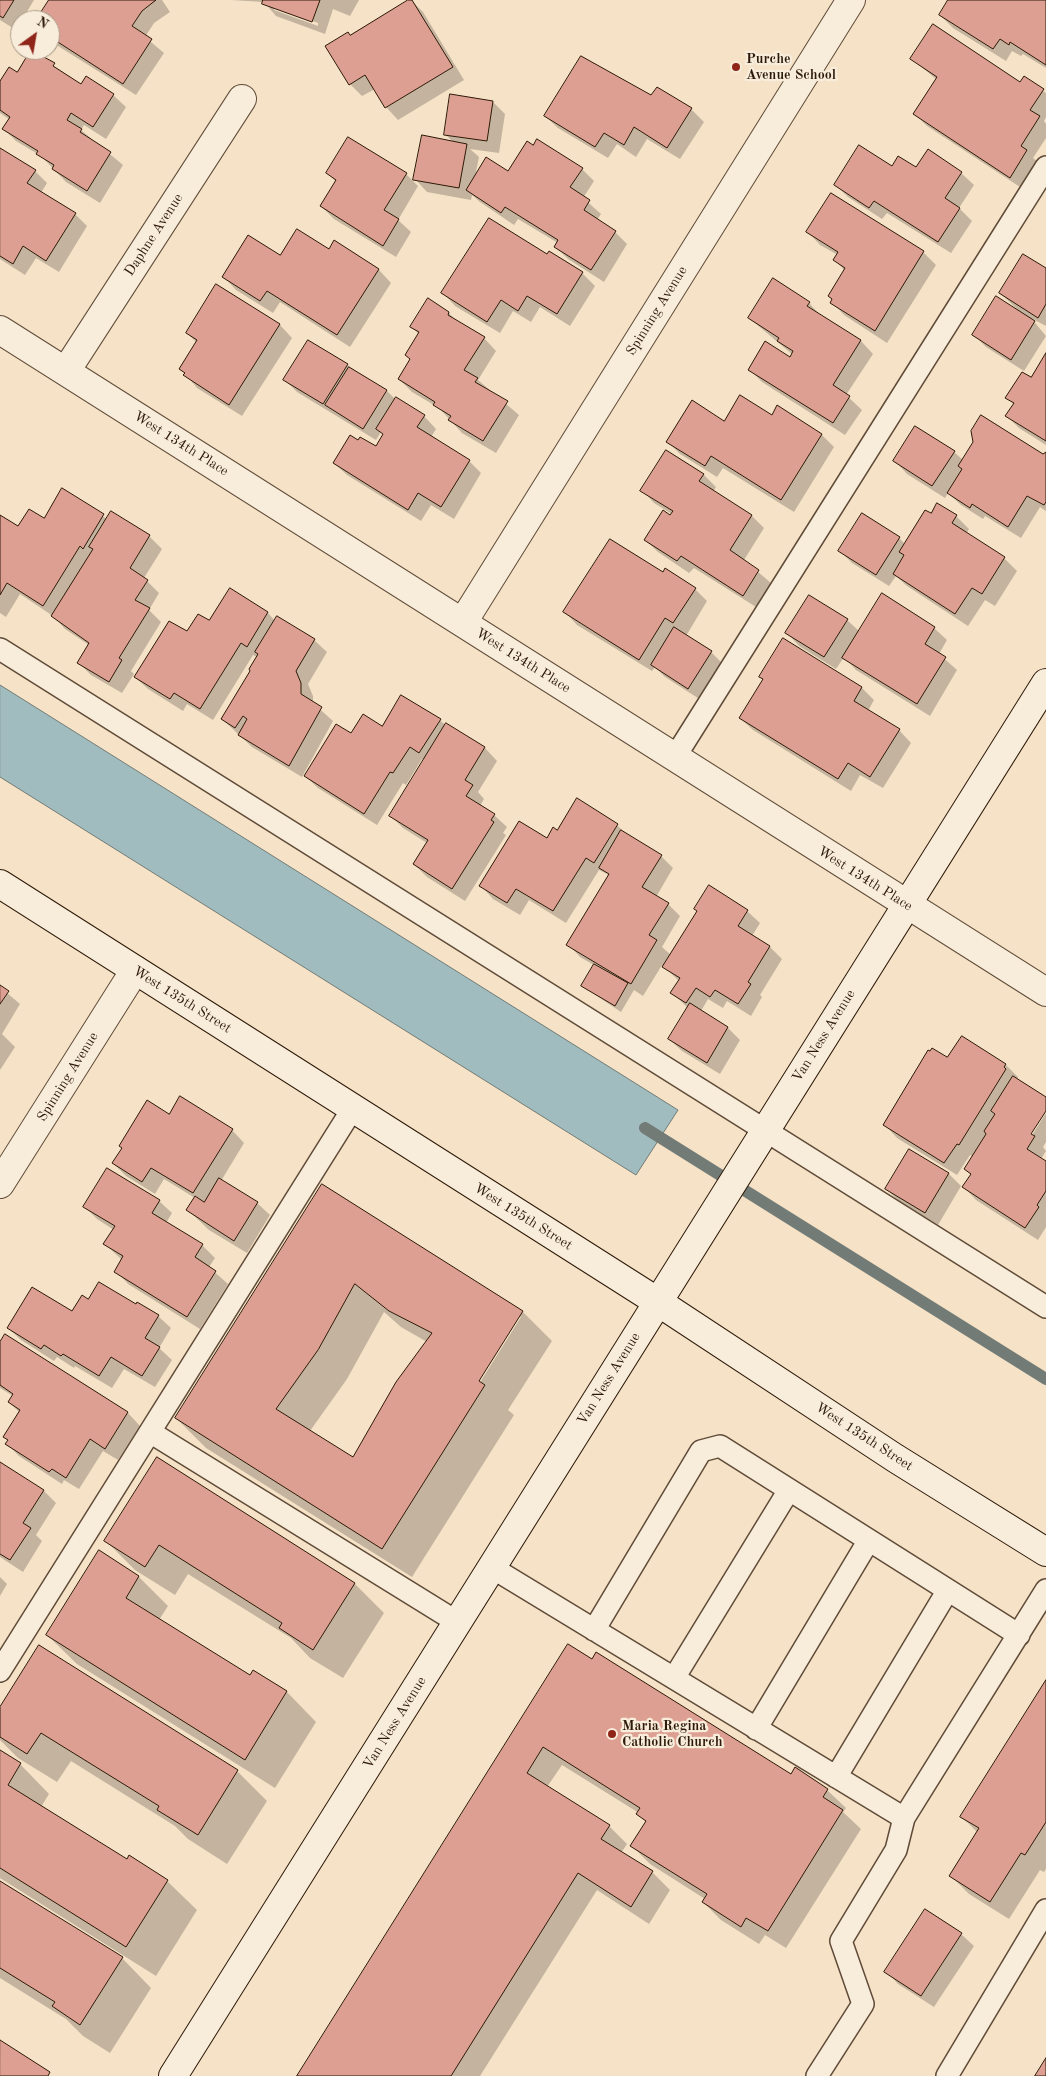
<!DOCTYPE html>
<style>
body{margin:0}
#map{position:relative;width:1046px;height:2076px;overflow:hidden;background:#f5e2c7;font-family:"Old Standard TT",serif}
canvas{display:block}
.north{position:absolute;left:10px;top:10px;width:50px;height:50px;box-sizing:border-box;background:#f8ecdb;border:1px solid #a79886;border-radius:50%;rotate:32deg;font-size:14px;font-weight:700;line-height:20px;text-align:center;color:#2d1907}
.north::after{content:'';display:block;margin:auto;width:18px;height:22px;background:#8f2418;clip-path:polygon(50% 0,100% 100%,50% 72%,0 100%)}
</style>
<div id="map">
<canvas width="1046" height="2076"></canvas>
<div class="north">N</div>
</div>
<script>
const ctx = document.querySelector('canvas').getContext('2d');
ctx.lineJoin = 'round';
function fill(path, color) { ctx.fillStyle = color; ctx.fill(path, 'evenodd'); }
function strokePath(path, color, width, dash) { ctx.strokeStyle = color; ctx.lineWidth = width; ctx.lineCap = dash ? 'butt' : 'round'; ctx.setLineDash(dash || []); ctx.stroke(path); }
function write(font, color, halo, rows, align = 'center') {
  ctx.font = font + ' "Old Standard TT",serif'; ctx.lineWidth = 4.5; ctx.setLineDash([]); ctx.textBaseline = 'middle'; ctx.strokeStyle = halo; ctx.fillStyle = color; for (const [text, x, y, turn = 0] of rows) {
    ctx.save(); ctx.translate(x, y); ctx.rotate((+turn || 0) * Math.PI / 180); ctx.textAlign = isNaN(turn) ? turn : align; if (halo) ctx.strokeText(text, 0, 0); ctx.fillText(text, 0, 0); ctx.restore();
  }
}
const water = new Path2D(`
 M0,685l678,425 -42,65 -636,-398z`);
fill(water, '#a0bcbf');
strokePath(water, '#727b75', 1);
fill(new Path2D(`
 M0,0h34l-18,30 -16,-10z
 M50,0h112l8,12 -16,11 -9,14 19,16 -28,42 -86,-54v-21h-12z
 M231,0h128l-9,16 -17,-7 -8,25 -49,-18 -12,-14zM274,7l44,16v3l-44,-16z
 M411,0l12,12 41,68 -66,40 -12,-13 -11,-18 -13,7 -12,-12v-48z
 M949,0h97v68l-23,-14 -2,2 -9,-5 -6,10 -53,-33 -13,-13z
 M32,51l50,34 31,10 13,12 -20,32 -22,-14 -3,5 42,35 -23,38 -34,-21 -25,-26 -25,-15 -12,-12 6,-9 -10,-7v-30l18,-9z
 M912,59l109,25 3,-6 22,15v24l-2,4 2,3v14l-13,20 6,5 -16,26 -96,-63 -12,-12 22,-34z
 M657,88l34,21 13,13 -24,37 -33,-20 -11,18 -19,-13 -9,14 -50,-30 -13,-12 107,-19z
 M493,102l12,12 -6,39 -29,-4 9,8 -4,20 107,-8 12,12 -11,17 18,16 -4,6 18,12 12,12 -23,38 -36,-23 -12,-12 2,-4 -40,-24 -4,6 -34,-23 -8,-7 -1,5 -44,-8 -12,-13 38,-37 -8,-8z
 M0,148l35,23 12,12 -6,10 34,21 12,12 -28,46 -23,-14 -11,17 -25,-16z
 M892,168l69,5 13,12 -15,23 13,13 -21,32 -64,-40 -5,6 -34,-22 -13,-13z
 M328,173l78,1 12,12 -20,34 13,12 -15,25 -62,-38 -13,-13 15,-24z
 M831,195l92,57 13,13 -49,78 -43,-28 -12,-13 13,-31 -10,-11 3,-5 -18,-10 -12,-13z
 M335,242l44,28 12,13 -41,64 -70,-45 -7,11 -37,-23 -12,-13 57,-20 48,-6z
 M549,253l33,20 13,13 -25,40 -30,-19 -9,15 -18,-11 -13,22 -45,-27 -12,-13 104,-37z
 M1046,270v56l-15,-8 15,18 -22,35 -38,-24 -12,-12 43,-26 -17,-16z
 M217,286l63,39 12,13 -50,78 -45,-28 -16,-19 16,-26 -10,-10z
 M809,303l12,13 40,25 12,13 -27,41 16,15 -17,25 -83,-53 -13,-13 41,-11 3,-3 -44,-37z
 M449,313l9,10 26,15 12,13 -18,29 41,35 -23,38 -34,-20 -23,-25 -27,-16 -13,-13 12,-19 8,-26 -8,-7z
 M1046,355v90l-27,-17 -12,-12 7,-11 -7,-8 24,-18z
 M347,365l40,26 9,9 28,16 12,13 -5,8 38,24 12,12 -27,46 -23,-14 -10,16 -74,-46 -13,-12 25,-21 17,6 8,-13 -3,-3 -5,8 -79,-48 -12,-12z
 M772,416l50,19 12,12 -40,65 -71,-44 -6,9 -37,-23 -12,-12 57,-20z
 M667,452l37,23 12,12 -3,5 39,24 12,12 -20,32 27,23 -15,24 -62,-39 -5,5 -31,-21 -13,-12 27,-26 -18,-11 -12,-13z
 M954,452l9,8 80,-5 3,-2v58l-6,-4 -19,31 -36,-22 -2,3 -22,-14 -13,-12 -3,5 -38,-24 -12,-13z
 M62,490l45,29 42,17 13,13 -18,29 15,15 -10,17 12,12 -30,49 3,3 -12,19 -31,-18 -13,-13 11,-17 -24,-16 -12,-13 -33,-22 -14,23 -6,-4v-97l19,12 25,-9z
 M938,505l18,11 13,13 -3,5 38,24 13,13 -22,35 -10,-6 -17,26 -61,-40 -11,-10 -7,10 -37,-23 -12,-12 59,-13 6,6z
 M663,574l32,15 12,12 -21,35 25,16 12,12 -22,36 -36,-23 -10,-10 -3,4 -75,-46 -12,-13z
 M230,590l38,23 7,8 39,19 13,12 -19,32 5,12v7l20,18 -31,56 -50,-30 -30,-28 30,-48 5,-14 -4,-2 -40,65 -26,-16 -4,7 -35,-22 -13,-12 53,-44 22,-11z
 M847,620l13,12 74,-4 13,12 -8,14 18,16 -27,46 -74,-46 -12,-13 -8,12 -37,-23 -12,-13z
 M783,640l79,48 12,12 -6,11 31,19 12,13 -28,45 -23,-13 -9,16 -98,-61 -13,-12 24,-38 -4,-3z
 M440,720l6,6 39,22 12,13 -19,31 6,7 -4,7 14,9 13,12 -4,6 3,2 -41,66 -38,-24 -13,-13 13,-21 -24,-15 -12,-12 34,-56 -3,-1 -16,26 -3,-2 -26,42 -59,-37 -13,-12 46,-41 31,-7z
 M617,825l12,12 32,19 12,12 -17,29 12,7 12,12 -18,31 9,8 76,-44 13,12 -8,13 18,11 12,12 -22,36 2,2 -11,19 -24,-15 -4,7 -15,-9 -7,12 27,17 12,12 -20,34 -38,-23 -13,-12 19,-31 -16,-15 7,-12 -17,-16 -19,31 -9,-6 -13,22 -39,-26 12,-21 -14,-8 -12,-13 41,-68 -2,-2 -8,-4 -33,53 -37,-23 -9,15 -27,-16 -12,-13 77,-54z
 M0,987l20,17 -18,30 13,13 -15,23z
 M962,1038l44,27 12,12 -1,3 29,19v10l-19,30 2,1 17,-27v29l-3,5 3,4 -5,8 5,4v64l-8,13 -62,-40 -12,-13 8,-11 -7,-7 8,-12 -3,-2 -13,20 -60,-37 -12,-13 62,-66z
 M170,1116l62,14 12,13 -23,38 36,22 13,12 -23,38 -38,-23 -21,-20 7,-12 -31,-19 -9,15 -29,-18 -13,-13z
 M910,1150l39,24 12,12 -23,39 -39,-24 -13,-12z
 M108,1169l51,32 13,12 -6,10 36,22 13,13 -6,9 19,17 -28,45 -72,-45 -12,-13 6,-11 -17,-16 9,-14 -17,-11 -12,-12z
 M322,1186l201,126 29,29 -44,69 6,5 -102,162 -206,-129 -30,-30zM384,1312l17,15 26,15 -73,117 -44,-28 37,-52zM518,1317h3l-44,70 -3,-1z
 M89,1301l47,5 22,10 13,12 -12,20 13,12 -17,27 -31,-18 -12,19 -37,-22 -1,2 -17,-11 -3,4 -33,-21 -13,-12 65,-15z
 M6,1336l122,77 12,13 -22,34 -15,-9 -24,38 -15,-9 -2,4 -43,-28 -12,-12 2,-3 -4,-4 15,-24 -11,-11 4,-6 -13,-8v-43z
 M157,1459l198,125 29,29 -41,65 -33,-20 -19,-20 -103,-64 -13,21 -40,-25 -29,-29z
 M0,1463l44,28 12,12 -20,32 6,6 -19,31 -23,-15z
 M99,1552l40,25 29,29 -9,14 92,57 3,-5 33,20 29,30 -41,66 -198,-124 -30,-29z
 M0,1577l7,7 -7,12z
 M568,1645l223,131 36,14 19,18 -3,4 18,17 -75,119 -21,-13 -6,9 -38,-24 -18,-18 2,-3 -55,-35 -18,-18 14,-23 -7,-10 -77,-48 -15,22 62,39 18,18 -6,9 31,19 18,18 -21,34 -52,-34 -117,186h-182z
 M39,1647l198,124 30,30 -40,63 -39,-25 -13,-13 -104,-65 -14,21 -39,-24 -18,-18v-30z
 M1046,1682v187l-2,3 -4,-2 -31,49 -40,-25 -18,-18 27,-43 -16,-16z
 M0,1752l20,12 29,30 -8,13 86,54 2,-4 38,24 30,29 -41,66 -156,-98z
 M0,1882l122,76 29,30 -41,65 -27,-17 -17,-17 -66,-41z
 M961,1934l13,12 -40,61 -36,-23 -12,-13z`), '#0003');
strokePath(new Path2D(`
 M645,1128l401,251`), '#727b75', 12);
const building = new Path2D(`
 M0,0h14l-11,18 -3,-2z
 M49,0h107l-14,11 -10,15 20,13 -29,45 -73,-47v-17h-14z
 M263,0h57l-8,22 -50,-18z
 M408,0h4l41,67 -68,41 -20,-33 -16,10 -24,-39 23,-14 2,3z
 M948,0h98v65l-36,-23 -1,3 -9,-6 -7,10 -54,-34z
 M933,24l87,58 4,-6 20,13 -14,21 10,6 -19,30 6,4 -17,28 -97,-64 24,-37 -27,-18z
 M31,50l24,13 -2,3 28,18 5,-8 28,18 -21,33 -22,-14 -4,7 15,9 -2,3 31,20 -24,39 -35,-22 2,-4 -18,-11 2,-3 -36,-22 8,-12 -10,-7v-29l9,-14 8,5z
 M581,56l70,39 6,-8 35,21 -25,40 -33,-21 -10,18 -20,-12 -9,14 -51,-31z
 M450,94l43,7 -6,40 -43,-6z
 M422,135l45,9 -8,44 -46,-8z
 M348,137l59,36 -23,37 15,9 -16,27 -63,-40 16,-26 -10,-7z
 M537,139l46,29 -13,19 20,13 -6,10 32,21 -25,39 -37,-23 4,-7 -53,-33 -4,6 -35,-23 20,-33 22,14 19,-30 6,4z
 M859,145l33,21 6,-10 18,11 12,-18 34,23 -17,26 15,10 -22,34 -64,-41 -5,7 -35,-23z
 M0,148l36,22 -9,13 49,30 -30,48 -23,-15 -10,18 -13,-8z
 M831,193l93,58 -49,80 -45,-28 2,-4 -4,-3 17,-28 -12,-8 5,-8 -32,-20z
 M489,218l58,36 2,-3 34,21 -26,42 -30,-18 -9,15 -17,-11 -14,22 -46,-29z
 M297,229l32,20 5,-9 45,29 -42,66 -70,-44 -7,10 -38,-24 26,-42 32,20z
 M1023,254l23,14v36l-8,14 -39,-25z
 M773,278l37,24 -3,4 54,34 -28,45 17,11 -17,27 -85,-53 17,-29 25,16 3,-6 -16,-10 2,-3 -31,-20z
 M216,284l64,40 -51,81 -46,-30 2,-2 -6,-4 18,-29 -11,-7z
 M996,296l39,25 -24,39 -39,-25z
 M428,298l21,14 -1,3 37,22 -21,33 14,8 -3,4 33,19 -25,40 -35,-21 3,-4 -18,-11 2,-3 -37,-23 12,-20 -5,-4 14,-23 -9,-5z
 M308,340l40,24 -25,40 -40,-24z
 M1046,353v88l-41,-25 9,-13 -9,-5 17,-26 9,5z
 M349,367l38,23 -24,39 -38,-24z
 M740,395l32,20 5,-10 45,29 -41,66 -70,-44 -6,10 -39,-24 26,-42 32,21z
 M396,397l29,18 -8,12 53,33 -29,47 -23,-14 -10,17 -75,-47 17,-28 8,5 2,-3 16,9 7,-12 -7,-5z
 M981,415l62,39 3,-2v50l-2,3 -17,-9 -19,31 -36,-23 -2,4 -23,-15 15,-24 -4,-3 15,-24 -2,-11z
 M915,426l40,25 -23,35 -39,-25z
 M666,450l38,24 -5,7 53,34 -22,35 29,20 -16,26 -62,-40 -4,5 -33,-21 19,-30 7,5 3,-4 -33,-20z
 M62,488l42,26 -21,35 -3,-3 -37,60 -36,-23 -7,12v-80l18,11 11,-17 15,9z
 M937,503l20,12 -5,8 53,34 -23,37 -10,-6 -17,26 -62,-40 11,-19 -5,-3 26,-42 6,3z
 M111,511l39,24 -20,33 18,12 -13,20 15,8 -31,50 3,2 -13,22 -32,-19 12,-20 -38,-27 42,-67 -4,-2z
 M862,513l38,24 -24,38 -38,-24z
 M610,539l53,33 2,-4 31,20 -23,35 -8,-5 -26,42 -76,-48z
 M230,588l38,24 -21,35 -6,-4 -41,66 -26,-16 -4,6 -36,-22 35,-56 18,10 11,-17 11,6z
 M882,593l53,34 -10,17 21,13 -29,47 -75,-46z
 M809,595l39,24 -24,38 -39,-24z
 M277,616l38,23 -19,32 5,12v11l21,13 -33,59 -51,-31 9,-16 -4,-3 -8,12 -14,-9 29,-48 -1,-2 9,-15 -3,-2z
 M674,627l38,24 -24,38 -37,-24z
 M783,638l79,49 -8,14 46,28 -30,48 -22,-14 -10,16 -99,-61 24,-39 -4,-2z
 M401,695l40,24 -22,34 -9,-6 -17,26 -3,-1 -26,42 -60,-38 32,-52 15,9 12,-19 19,12z
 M446,723l39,24 -20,33 8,5 -7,11 29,18 -4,6 3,2 -42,67 -39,-25 15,-24 -39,-24z
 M577,798l41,26 -24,39 -8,-5 -33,53 -37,-22 -9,14 -28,-17 40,-65 28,17 6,-11 4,3z
 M621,830l41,25 -20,32 27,16 -20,32 8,5 -26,44 -65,-39 43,-71 -10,-6z
 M709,885l39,25 -10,16 32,20 -22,36 3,2 -13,20 -23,-14 -5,7 -14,-9 -10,15 -16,-10 10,-15 -18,-11 35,-56 -3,-2z
 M594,964l34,19 -13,23 -34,-20z
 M0,985l9,6 -9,13z
 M690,1003l38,24 -21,36 -39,-24z
 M962,1036l44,28 -2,3 2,2 -47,76 -2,-1 -13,19 -61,-38 45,-75 2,1 2,-3 15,9z
 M1013,1076l33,21v14l-15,23 4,2 -8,13 19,12v30l-9,14 2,2 -14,21 -63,-41 9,-13 -7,-5 22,-35 -2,-3 11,-17 -4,-3z
 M180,1096l53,33 -40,64 -42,-25 -9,14 -30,-19 10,-15 -3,-2 28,-46 22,14z
 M909,1149l40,24 -24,40 -40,-24z
 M107,1168l53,32 -8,13 51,31 -8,13 21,14 -29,46 -73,-45 9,-16 -20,-12 12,-18 -32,-19z
 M219,1178l39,24 -24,39 -48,-31 9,-14 9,6z
 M322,1184l201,127 -44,70 6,4 -103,164 -207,-131zM355,1284l34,27 43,22 -36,49 -43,75 -77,-48 42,-59z
 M99,1282l37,22 1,-2 22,13 -14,23 15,9 -18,29 -31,-19 -12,19 -36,-22 -2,2 -17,-11 -3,4 -34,-21 25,-41 40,24 10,-16 6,4z
 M5,1334l123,78 -23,37 -15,-10 -24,39 -14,-9 -3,3 -44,-28 3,-4 -5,-3 17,-27 -12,-8 5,-8 -13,-9v-43z
 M157,1457l198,126 -42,67 -34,-22 3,-5 -123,-78 -14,22 -41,-26z
 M0,1462l44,28 -21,33 8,5 -21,32 -10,-6z
 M99,1550l40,26 -13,22 124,77 3,-5 34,21 -42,69 -199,-125z
 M568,1644l24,15 4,-7 195,122 4,-7 33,22 -5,8 20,13 -75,121 -22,-13 -5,9 -39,-25 5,-8 -77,-48 16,-25 -10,-7 4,-6 -97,-61 -16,26 83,52 -9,14 52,32 -22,36 -53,-34 -127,203h-154z
 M39,1645l199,125 -40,65 -41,-25 2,-4 -118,-73 -14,21 -27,-17v-30z
 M1046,1680v142l-21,33 -4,-2 -31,49 -41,-26 30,-48 -19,-11z
 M0,1750l21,13 -13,22 119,74 2,-4 39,25 -42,67 -126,-79z
 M0,1881l123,76 -43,68 -28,-19 3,-4 -55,-34z
 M925,1909l37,24 -41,63 -37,-24z
 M0,2040l50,32 -2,4h-48z
 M1046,2058v18h-11z`);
fill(building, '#dd9f92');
strokePath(building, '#2d1907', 1);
const lane = new Path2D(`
 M0,649l1046,658
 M675,757l371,-590
 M150,1432l307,190
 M491,1567l413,251
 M594,1630l107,-179 19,-5 299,189
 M0,1671l353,-563
 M674,1678l115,-188
 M756,1729l113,-189
 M836,1777l112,-187
 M817,2076l46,-72 -22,-63 55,-91 8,-32 142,-228
 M947,2076l99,-166`);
const street = new Path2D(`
 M0,330l1046,662
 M66,371l176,-272
 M463,622l388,-622
 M0,1184l135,-214`);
const secondary = new Path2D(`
 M0,884l658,418 237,156 151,94
 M173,2076l873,-1393`);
strokePath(lane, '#5f4b37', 24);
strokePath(street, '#5f4b37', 30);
strokePath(secondary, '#2d1907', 30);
strokePath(lane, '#f8ecdb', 21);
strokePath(street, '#f8ecdb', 28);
strokePath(secondary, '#f8ecdb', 28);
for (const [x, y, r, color] of [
 [736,67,5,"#8f2418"],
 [612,1734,5,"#8f2418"]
]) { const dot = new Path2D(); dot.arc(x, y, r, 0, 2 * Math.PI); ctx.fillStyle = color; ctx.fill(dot); strokePath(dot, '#f8ecdb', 2); }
write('bold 14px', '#2d1907', '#f8ecdb', [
 ["Purche",746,59],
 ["Avenue School",746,75],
 ["Maria Regina",622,1726],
 ["Catholic Church",622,1742]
], 'left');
write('14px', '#2d1907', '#f8ecdb', [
 ["Daphne Avenue",154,235,-57],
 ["Spinning Avenue",657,311,-58],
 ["West 134th Place",181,444,32],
 ["West 134th Place",523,661,32],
 ["West 134th Place",865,879,32],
 ["West 135th Street",182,1000,32],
 ["Van Ness Avenue",824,1036,-58],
 ["Spinning Avenue",68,1077,-58],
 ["West 135th Street",523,1217,32],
 ["Van Ness Avenue",609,1379,-58],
 ["West 135th Street",864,1437,33],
 ["Van Ness Avenue",395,1723,-58]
]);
</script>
